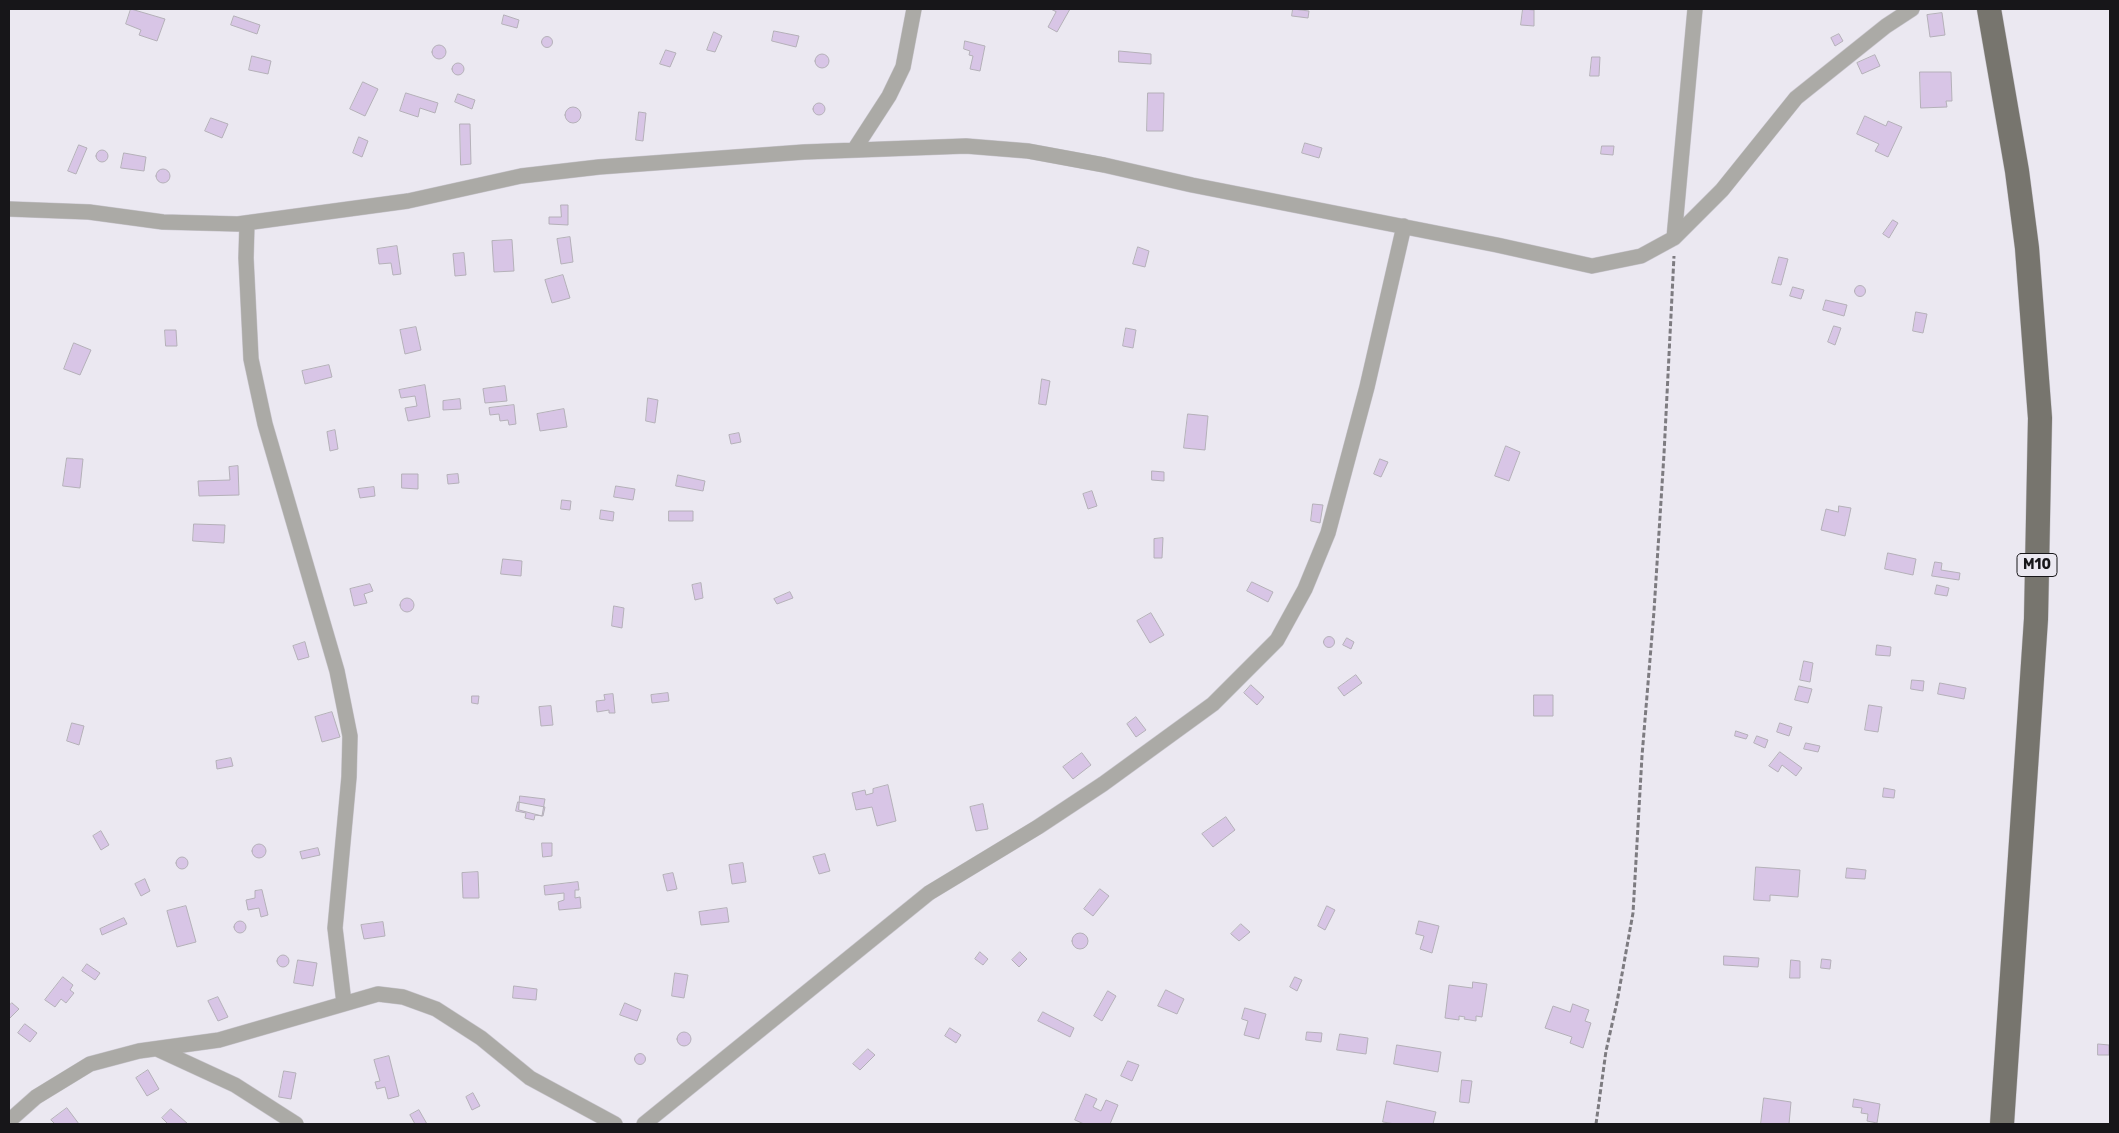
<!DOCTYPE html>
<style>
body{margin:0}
#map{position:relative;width:2119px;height:1133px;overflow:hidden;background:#ebe8f1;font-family:Rubik,sans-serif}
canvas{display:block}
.frame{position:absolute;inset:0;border:10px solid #171619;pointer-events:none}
</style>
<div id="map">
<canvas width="2119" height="1133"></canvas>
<div class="frame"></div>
</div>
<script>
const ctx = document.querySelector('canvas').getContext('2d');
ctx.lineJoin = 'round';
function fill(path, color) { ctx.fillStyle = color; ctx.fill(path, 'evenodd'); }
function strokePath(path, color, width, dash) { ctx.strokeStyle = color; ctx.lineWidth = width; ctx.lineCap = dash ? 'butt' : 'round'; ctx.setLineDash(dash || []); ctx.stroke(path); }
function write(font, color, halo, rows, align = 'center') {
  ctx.font = font + ' Rubik,sans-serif'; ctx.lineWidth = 5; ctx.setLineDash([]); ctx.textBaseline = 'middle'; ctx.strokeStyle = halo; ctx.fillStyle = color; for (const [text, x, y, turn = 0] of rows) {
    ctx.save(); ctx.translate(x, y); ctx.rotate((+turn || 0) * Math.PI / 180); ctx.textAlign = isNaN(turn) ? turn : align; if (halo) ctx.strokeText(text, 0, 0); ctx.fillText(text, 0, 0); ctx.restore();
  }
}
const building = new Path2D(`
 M131,9l34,10 -8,22 -18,-6 2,-5 -15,-6z
 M1051,9h19l-13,23 -9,-5 8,-15z
 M1293,9l16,2 -1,7 -16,-2z
 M1523,9l11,1v16l-13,-1z
 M1942,13l3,22 -15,2 -3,-22z
 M504,15l15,5 -2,8 -15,-4z
 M234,16l26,9 -3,9 -26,-9z
 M774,31l25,5 -3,11 -24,-6z
 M714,32l8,4 -7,16 -8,-2z
 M1839,34l4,7 -8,5 -4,-8z
 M541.5 42a5.5 5.5 0 1 1 11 0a5.5 5.5 0 1 1-11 0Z
 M965,41l20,5 -5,25 -10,-2 3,-13 -4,-1 1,-4 -6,-2z
 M432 52a7 7 0 1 1 14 0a7 7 0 1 1-14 0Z
 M666,50l10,3 -6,14 -10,-3z
 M1119,51l32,3v10l-32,-2z
 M815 61a7 7 0 1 1 14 0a7 7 0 1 1-14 0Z
 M1875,55l5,11 -18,8 -5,-11z
 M252,56l19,5 -3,13 -19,-4z
 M1592,57h8l-1,19h-9z
 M452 69a6 6 0 1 1 12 0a6 6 0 1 1-12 0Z
 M1920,72h31l1,29h-6l1,6 -26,1z
 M363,82l15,7 -13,27 -15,-7z
 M406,93l32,10 -3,10 -15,-5 -2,9 -18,-6z
 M1148,93h16l-1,38h-16z
 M458,94l17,6 -3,9 -17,-7z
 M813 109a6 6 0 1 1 12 0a6 6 0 1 1-12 0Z
 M565 115a8 8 0 1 1 16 0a8 8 0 1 1-16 0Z
 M639,112l7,1 -3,28 -7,-1z
 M1865,116l21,10 2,-5 14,6 -14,30 -13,-6 4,-7 -22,-10z
 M211,118l17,6 -6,14 -17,-7z
 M460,124h10l1,40 -10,1z
 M359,137l9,4 -6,16 -9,-4z
 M1305,143l17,5 -3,10 -17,-5z
 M79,145l8,3 -11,26 -8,-3z
 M1602,146h12l-1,9 -12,-1z
 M96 156a6 6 0 1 1 12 0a6 6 0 1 1-12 0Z
 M124,153l22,4 -2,14 -23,-3z
 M156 176a7 7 0 1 1 14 0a7 7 0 1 1-14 0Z
 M561,205h7v20l-19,-1v-7h12z
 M1893,220l5,3 -9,15 -6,-4z
 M570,237l3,25 -12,2 -4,-25z
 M512,240l2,31 -20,1 -2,-31z
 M397,246l4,28 -8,1 -2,-12 -12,1 -2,-15z
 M1138,247l11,4 -4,16 -12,-3z
 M464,253l2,22 -11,1 -2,-22z
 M1779,257l9,2 -7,26 -9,-2z
 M563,275l7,23 -18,5 -7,-23z
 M1854.5 291a5.5 5.5 0 1 1 11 0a5.5 5.5 0 1 1-11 0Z
 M1793,287l11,3 -3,9 -11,-3z
 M1826,300l21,5 -3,11 -21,-6z
 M1916,312l11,2 -4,19 -10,-2z
 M1834,326l7,2 -6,17 -7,-3z
 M416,327l5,23 -16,4 -5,-24z
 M1126,328l10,2 -3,18 -10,-2z
 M165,330h11l1,16h-11z
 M74,343l17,7 -11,25 -16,-6z
 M329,365l3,12 -27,7 -3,-13z
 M1042,379l8,2 -4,24 -7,-1z
 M425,385l5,32 -22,4 -3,-13 12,-2 -2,-10 -14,2 -2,-8z
 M505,386l2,15 -22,2 -2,-14z
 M648,398l10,2 -3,23 -9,-2z
 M460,399l1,10 -18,1v-9z
 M514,405l2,19 -7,1 -1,-5 -8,1 -1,-7 -9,1 -1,-7z
 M564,409l3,18 -27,4 -3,-17z
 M1188,414l20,2 -3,34 -21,-2z
 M335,430l3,19 -8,2 -3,-19z
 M739,433l2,9 -10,2 -2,-9z
 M1506,446l14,6 -11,29 -14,-5z
 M67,458l16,1 -3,29 -17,-2z
 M1380,459l8,3 -7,15 -7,-3z
 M238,466l1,29 -40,1 -1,-15 32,-1 -1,-13z
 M1152,471l12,1v9l-12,-1z
 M402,474h16v15l-16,-1z
 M458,474l1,9 -11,1 -1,-9z
 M678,475l27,6 -2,10 -27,-5z
 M616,486l19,3 -2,11 -19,-3z
 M374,487l1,9 -15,2 -2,-9z
 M1092,491l5,15 -9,3 -5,-15z
 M562,500l9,1 -1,9 -9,-1z
 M1313,504l10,1 -3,18 -9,-2z
 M1839,506l12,2 -6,28 -24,-6 5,-21 12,3z
 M601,510l13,2 -1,9 -13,-2z
 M669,511h24v10h-24z
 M194,524l31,1 -1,18 -31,-2z
 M1163,538l-1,20h-8v-19z
 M1888,553l28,6 -3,16 -28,-6z
 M503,559l19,2 -1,15 -20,-2z
 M1935,562l7,1 -1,7 19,3 -1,7 -27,-4z
 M1252,582l21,10 -5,10 -21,-11z
 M701,583l2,15 -8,2 -3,-15z
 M370,584l3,7 -9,3 3,9 -13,3 -4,-17z
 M1937,585l12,3 -2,8 -12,-2z
 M790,592l3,6 -16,6 -3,-5z
 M400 605a7 7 0 1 1 14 0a7 7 0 1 1-14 0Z
 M614,606l10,2 -2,20 -10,-2z
 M1151,613l13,22 -14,8 -13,-22z
 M1323.5 642a5.5 5.5 0 1 1 11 0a5.5 5.5 0 1 1-11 0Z
 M1347,638l7,4 -3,7 -8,-4z
 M305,642l4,15 -11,3 -5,-14z
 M1877,645l14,2 -1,9 -14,-1z
 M1804,661l9,2 -3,19 -10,-2z
 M1356,675l6,8 -18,13 -6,-8z
 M1912,680l12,1 -1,10 -12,-2z
 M1940,683l26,5 -2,11 -26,-5z
 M1251,685l13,12 -7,8 -13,-12z
 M1799,686l13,3 -4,14 -13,-3z
 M668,693l1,8 -17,2 -1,-8z
 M613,694l2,19h-6v-3l-12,2 -1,-11 9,-1 -1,-5z
 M1534,695h19v21h-19z
 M472,696h7l-1,8 -6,-1z
 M1869,705l13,2 -4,25 -13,-2z
 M551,706l2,19 -12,1 -2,-19z
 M332,712l8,25 -18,5 -7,-25z
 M1136,717l10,13 -10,7 -9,-13z
 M72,723l12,3 -5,19 -12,-4z
 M1780,723l12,4 -3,9 -12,-4z
 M1736,731l12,4 -2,4 -11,-3z
 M1757,736l11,4 -3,8 -11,-5z
 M1806,743l14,3 -2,6 -14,-3z
 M1780,752l22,16 -6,8 -14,-11 -4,7 -9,-6z
 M1082,753l9,12 -18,14 -10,-12z
 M231,758l2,8 -16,3 -1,-8z
 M888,785l8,36 -19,5 -5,-19 -16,3 -4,-17 13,-3 1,5 7,-2v-4z
 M1884,788l11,2 -1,8 -11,-1z
 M520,796l25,3 -3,17 -23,-6z
 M518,802l27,5 -2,9 -8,-1 -1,5 -9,-2 1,-5 -10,-2z
 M983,804l5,25 -12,2 -6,-24z
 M1226,817l9,13 -22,17 -11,-13z
 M101,831l8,14 -8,5 -8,-14z
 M542,843h10v13l-9,1z
 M252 851a7 7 0 1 1 14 0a7 7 0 1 1-14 0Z
 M318,848l2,7 -18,4 -2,-7z
 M825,854l5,17 -11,3 -6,-17z
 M176 863a6 6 0 1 1 12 0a6 6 0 1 1-12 0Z
 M743,863l3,19 -14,2 -3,-19z
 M1756,867l44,3 -2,27 -28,-2v6l-16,-1z
 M1847,868l19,2 -1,9 -19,-1z
 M478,872l1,26h-16l-1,-25z
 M673,873l4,16 -10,2 -4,-16z
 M145,879l5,12 -9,5 -6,-12z
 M578,882l1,8h-4v8l5,-1 1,11 -22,2 -1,-8 6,-2v-7l-19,2 -1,-9z
 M1100,889l9,7 -16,20 -9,-7z
 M262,890l6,25 -7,2 -2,-9 -11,2 -2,-10 9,-2v-7z
 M186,906l10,36 -19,5 -10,-36z
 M1327,906l8,4 -10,20 -7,-4z
 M727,908l2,14 -28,3 -2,-13z
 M124,918l3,6 -25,11 -2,-6z
 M234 927a6 6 0 1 1 12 0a6 6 0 1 1-12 0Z
 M1419,921l20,5 -7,27 -12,-4 4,-13 -8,-2z
 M383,922l2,14 -21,3 -3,-14z
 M1241,924l9,8 -11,9 -8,-7z
 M1072 941a8 8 0 1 1 16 0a8 8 0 1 1-16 0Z
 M980,952l8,7 -5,6 -8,-6z
 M1020,952l7,7 -8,8 -7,-7z
 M277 961a6 6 0 1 1 12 0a6 6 0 1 1-12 0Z
 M1724,956l35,2 -1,9 -34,-2z
 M1822,959l9,1 -1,9 -9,-1z
 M298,960l19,3 -4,23 -19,-3z
 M1791,960l9,1v17h-10z
 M87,964l13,9 -5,7 -13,-9z
 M675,973l13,2 -4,23 -12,-2z
 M63,977l10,8 -3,5 4,3 -8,10 -5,-4 -6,8 -10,-7z
 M1295,977l7,3 -5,11 -7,-4z
 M1473,982l14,2 -5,33 -6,-1v5l-12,-2 1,-2 -6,-1v4l-14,-2 4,-33 23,3z
 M514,986l23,3 -1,11 -23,-2z
 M1166,990l18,9 -7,15 -19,-8z
 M1108,991l8,5 -14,25 -8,-5z
 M218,997l10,20 -10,4 -10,-20z
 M12,1003l7,6 -10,10v-13z
 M625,1003l16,7 -4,11 -17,-6z
 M1573,1004l16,6 -4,11 6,2 -8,25 -13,-5 2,-6 -27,-9 8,-22 17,6z
 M1245,1008l21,6 -7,25 -15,-4 4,-14 -6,-2z
 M1043,1012l31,16 -4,9 -32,-16z
 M25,1024l12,9 -7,9 -12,-9z
 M950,1028l11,7 -5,8 -11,-7z
 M677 1039a7 7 0 1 1 14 0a7 7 0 1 1-14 0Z
 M1307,1032l15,1 -1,9 -15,-2z
 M1340,1034l28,4 -2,16 -29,-4z
 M2098,1044l11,1v10h-11z
 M1397,1045l44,7 -3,20 -44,-8z
 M868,1049l7,6 -15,15 -7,-6z
 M634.5 1059a5.5 5.5 0 1 1 11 0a5.5 5.5 0 1 1-11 0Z
 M389,1056l10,40 -11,3 -3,-12 -8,2 -2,-7 5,-1 -6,-21z
 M1128,1061l11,4 -7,16 -11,-5z
 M148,1070l11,19 -12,7 -11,-18z
 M284,1071l12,2 -5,26 -12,-2z
 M1462,1080l10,1 -3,22 -9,-1z
 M473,1093l7,13 -8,4 -6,-13z
 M1086,1094l11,5 -4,8 8,4 5,-11 12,5 -8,19h-26l-9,-4z
 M1764,1098l27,4 -2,22h-28z
 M1854,1099l26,5 -3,19 -10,-2 1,-7 -7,-1 1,-5 -9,-1z
 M1387,1101l49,11 -3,12h-38l-12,-2z
 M67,1108l12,16h-24l-4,-4z
 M171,1109l17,15h-20l-6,-6z
 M419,1110l8,14h-12l-5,-9z`);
fill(building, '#d8c5e6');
strokePath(building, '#b4b0b8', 1);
const street = new Path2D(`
 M854,150l35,-54 14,-29 11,-58
 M9,209l80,3 74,10 75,2 170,-23 113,-25 78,-9 205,-15 162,-6 62,5 76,14 88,20 305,60 95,21 49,-10 33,-18 48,-48 74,-92 90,-72 26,-17
 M247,223l-1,35 5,101 14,65 72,247 13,65 -1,41 -14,151 9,75
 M1674,238l21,-229
 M157,1049l78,36 61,39
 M9,1121l27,-24 54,-33 49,-13 80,-11 159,-46 25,3 33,12 45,29 49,40 85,46
 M644,1124l285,-231 109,-66 65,-43 110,-80 64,-64 28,-51 23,-56 39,-146 37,-161`);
const primary = new Path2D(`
 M1989,9l28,162 10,77 13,170 -4,201 -34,505`);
strokePath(street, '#c9c6ce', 16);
strokePath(primary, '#c9c6ce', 25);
strokePath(new Path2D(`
 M1596,1124l10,-73 11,-49 16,-89 9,-157 12,-145 10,-157 10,-198`), '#7d7b80', 3, [5, 2.5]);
strokePath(street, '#abaaa6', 15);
strokePath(primary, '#77756e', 24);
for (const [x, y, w] of [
 [2037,565,40]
]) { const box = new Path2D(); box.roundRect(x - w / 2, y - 11.5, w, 23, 4); ctx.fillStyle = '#ebe8f1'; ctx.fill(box); strokePath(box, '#171619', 1); }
write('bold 14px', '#171619', null, [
 ["M10",2037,565]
]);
</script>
